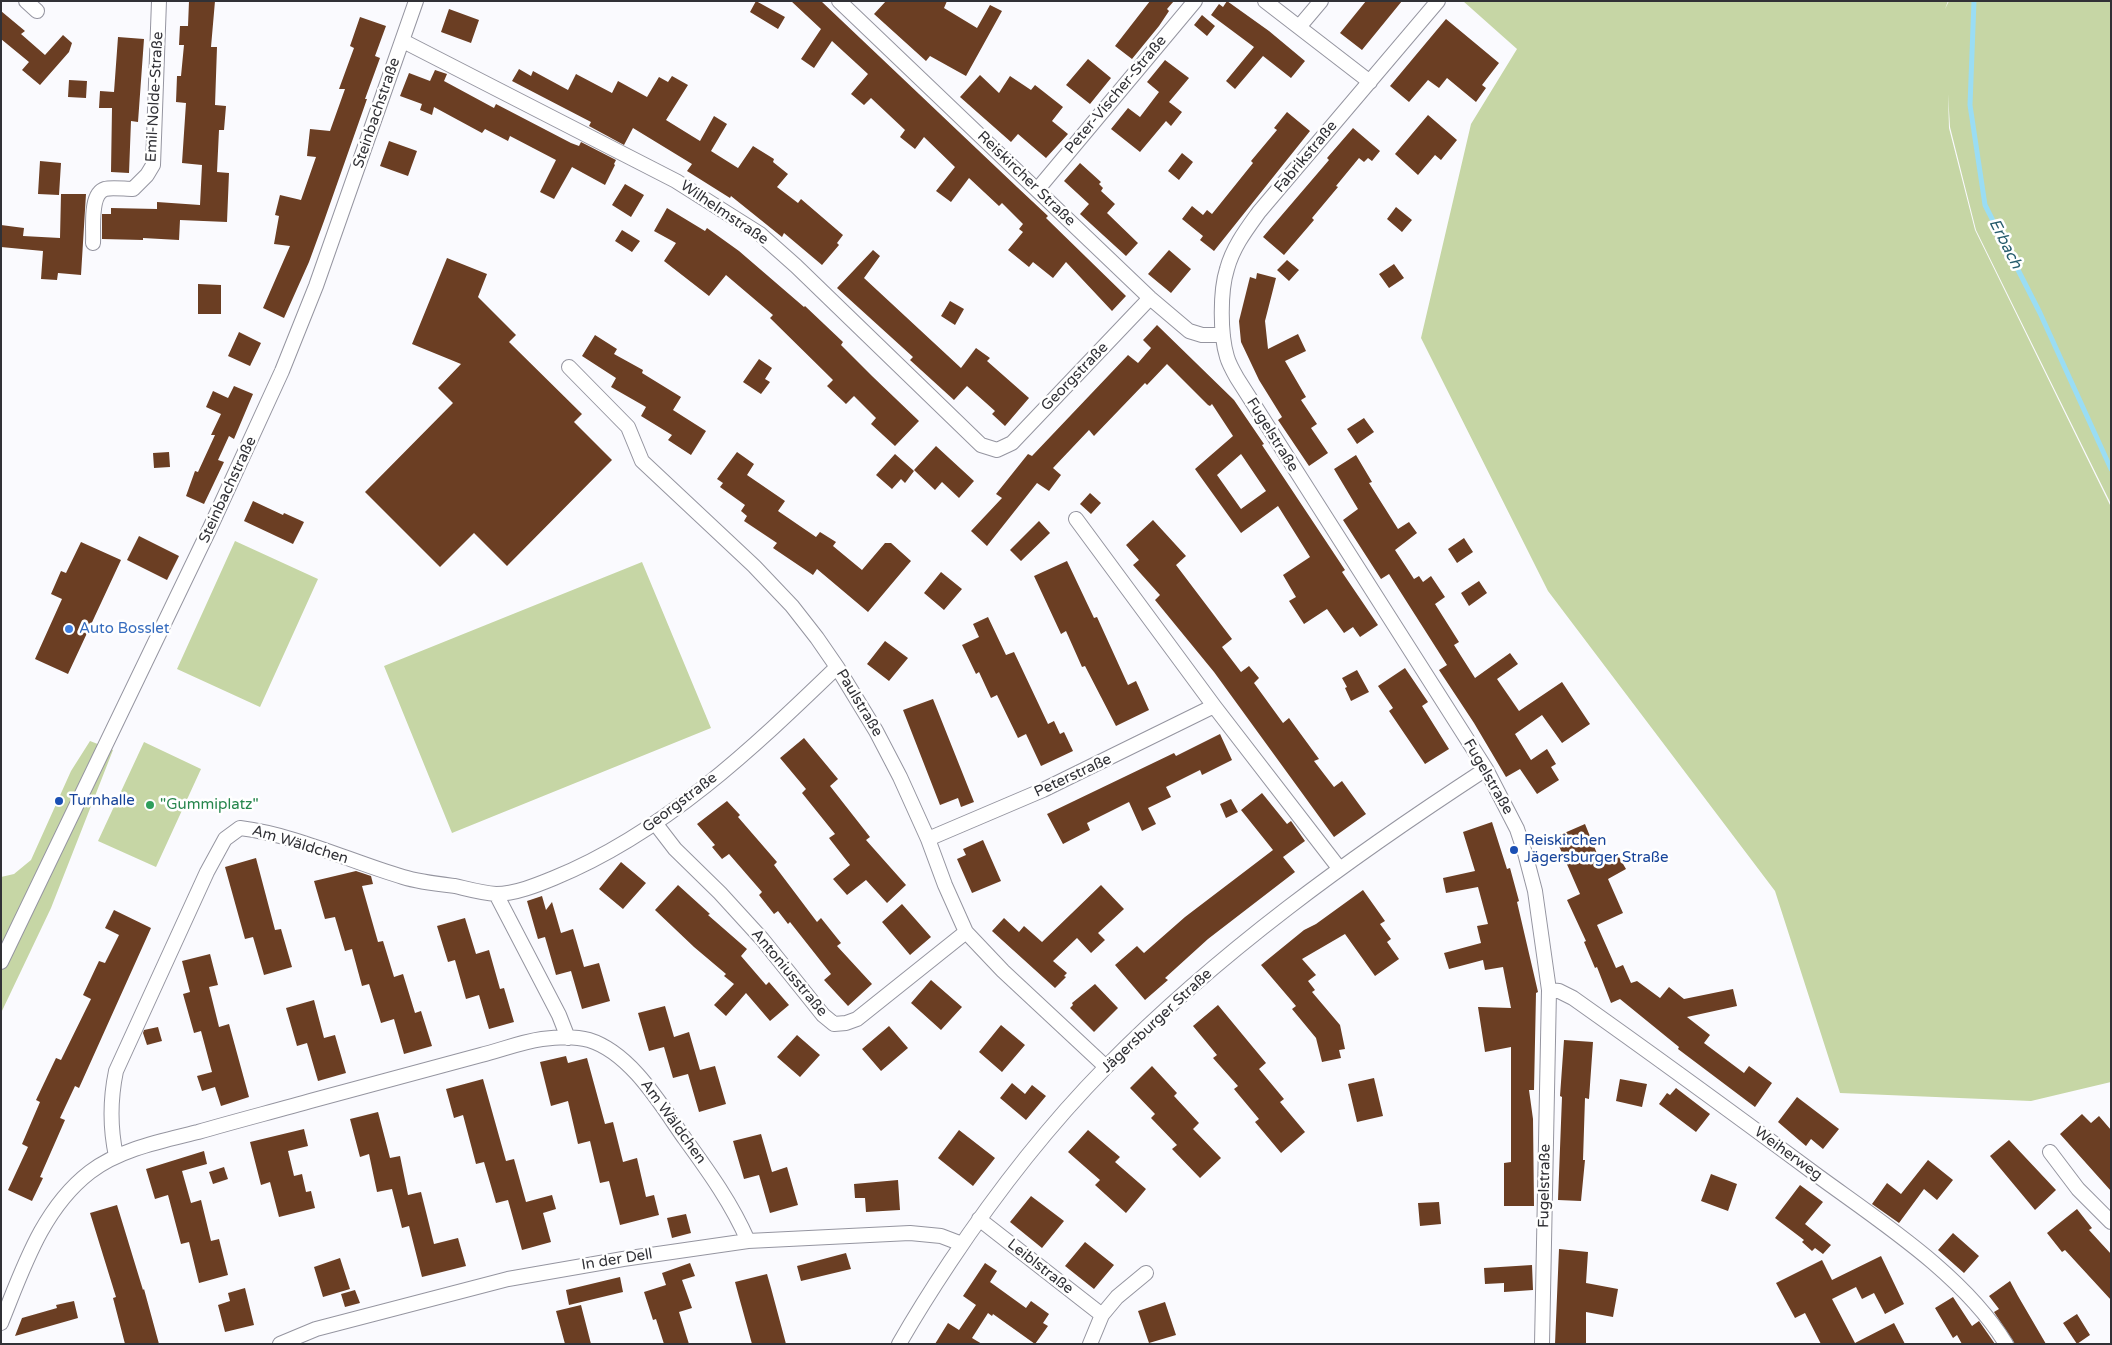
<!DOCTYPE html>
<meta charset="utf-8">
<style>
body{margin:0}
#map{position:relative;width:2112px;height:1345px;overflow:hidden;background:#fafafe;font-family:"Varela Round",sans-serif}
canvas{display:block}
.frame{position:absolute;inset:0;border:2px solid #313136;pointer-events:none}
</style>
<div id="map">
<canvas width="2112" height="1345"></canvas>
<div class="frame"></div>
</div>
<script>
const ctx = document.querySelector('canvas').getContext('2d');
ctx.lineJoin = 'round';
function fill(path, color) { ctx.fillStyle = color; ctx.fill(path, 'evenodd'); }
function strokePath(path, color, width, dash) { ctx.strokeStyle = color; ctx.lineWidth = width; ctx.lineCap = dash ? 'butt' : 'round'; ctx.setLineDash(dash || []); ctx.stroke(path); }
function write(font, color, halo, rows, align = 'center') {
  ctx.font = font + ' "Varela Round",sans-serif'; ctx.lineWidth = 5; ctx.setLineDash([]); ctx.textBaseline = 'middle'; ctx.strokeStyle = halo; ctx.fillStyle = color; for (const [text, x, y, turn = 0] of rows) {
    ctx.save(); ctx.translate(x, y); ctx.rotate((+turn || 0) * Math.PI / 180); ctx.textAlign = isNaN(turn) ? turn : align; if (halo) ctx.strokeText(text, 0, 0); ctx.fillText(text, 0, 0); ctx.restore();
  }
}
fill(new Path2D(`
 M1463,1h485l-3,8 4,-8h162v503l-135,-274 -26,-103 -2,-33 1,34 26,102 136,277v575l-80,19 -191,-8 -65,-202 -227,-300 -127,-253 50,-214 46,-75z
 M235,541l83,38 -58,128 -83,-38z
 M642,562l69,166 -259,105 -68,-167z
 M90,741l23,9 -62,158 -50,105v-136l13,-3 17,-14 40,-89z
 M144,742l57,27 -45,98 -58,-26z`), '#c6d6a5');
strokePath(new Path2D(`
 M1974,1l-4,104 15,100 55,108 71,156`), '#9addf4', 5);
fill(new Path2D(`
 M189,1h26l-4,46h6l-2,58 11,1 -2,24h-5l-2,42 12,1 -2,49 -47,-2 -1,20 -36,-2v2l-41,-1v-25h9v-6l46,1v-7l43,3 2,-40 -20,-2 4,-60 -10,-1 1,-26h4l3,-31h-5l1,-19h8z
 M756,1l29,16 -7,12 -28,-17z
 M791,1h30l196,186 31,29 -2,2 80,78 -14,15 -46,-49 -13,16 -20,-16 -4,5 -21,-17 15,-18 -4,-3 4,-5 -21,-21 -3,3 -30,-28 -18,24 -15,-11 19,-24 -31,-30 -9,12 -15,-12 5,-7 -34,-32 -7,7 -13,-11 17,-20 -36,-33 -18,27 -13,-9 20,-30z
 M886,1h61l-3,7 33,20 13,-23 12,6 -36,65 -36,-20 -4,5 -52,-47z
 M1150,1h24l-7,8 2,2 -10,15 -27,33 -17,-13z
 M1227,1l42,30 36,30 -14,17 -28,-22 -28,33 -9,-8 28,-34 -43,-32 8,-11 4,3z
 M1366,1h36l-40,49 -22,-17z
 M449,9l30,11 -8,23 -30,-11z
 M1,11l24,20 -4,3 24,21 18,-20 9,8 -3,9 -29,33 -18,-15 7,-8 -28,-23z
 M1202,15l13,11 -8,10 -13,-11z
 M360,17l26,9 -11,30 5,2 -15,41h2l-43,122 -15,41 -25,56 -21,-10 27,-62 -16,-2 5,-28 -4,-1 5,-20 21,5 15,-43 -9,-1 3,-27 20,2 15,-42h-6l15,-41 -4,-2z
 M1446,19l53,44 -17,22 4,3 -10,14 -29,-24 -8,10 -11,-8 -19,22 -19,-16z
 M118,37l26,2 -6,83 -7,-1 -2,52 -18,-1 1,-64h-13l1,-17 14,1z
 M1088,59l23,19 -21,26 -24,-19z
 M1165,60l24,18 -20,24 13,10 -11,14 -5,-5 -26,31 -29,-23 17,-21 12,9 19,-25 -12,-10z
 M519,69l12,7 2,-5 35,19 8,-16 36,19 6,-12 29,16 12,-20 9,5 4,-6 16,9 -22,35 34,21 14,-25 13,8 -16,27 27,17 15,-22 21,13 -1,3 15,12 -11,13 21,16 3,-4 42,36 -6,8 2,2 -17,20 -38,-32 -2,4 -51,-41 -1,2 -43,-27 5,-7 -59,-36 -9,17 -35,-19 2,-4 -79,-41z
 M435,70l12,4 -3,7 50,27 2,-4 75,39 8,3 2,-4 35,18 -2,4 1,1 -10,20 -33,-18 -18,32 -14,-7 16,-32 -46,-24 -2,5 -23,-12 -3,4 -48,-26 -2,8 -12,-5 2,-6 -22,-8 9,-23 21,8z
 M980,75l19,18 11,-17 21,14 4,-5 28,22 -11,14 16,13 -22,24 -28,-24 -7,8 -51,-45z
 M69,80l18,1 -1,17 -18,-1z
 M1287,112l23,19 -96,120 -14,-11 3,-4 -21,-17 10,-13 11,9 4,-5 5,4 41,-51 -2,-2 26,-31 -3,-2z
 M1428,115l29,25 -16,20 -6,-5 -17,20 -23,-21z
 M1353,128l27,23 -8,10 -4,-3 -4,4 -5,-4 -23,28 2,1 -26,31 2,2 -30,35 -21,-18 66,-77 -2,-2z
 M389,141l28,10 -9,25 -28,-10z
 M1182,153l11,9 -14,18 -11,-9z
 M40,161l21,2 -2,32 -21,-1z
 M1080,163l21,19 -2,2 4,4 -2,3 14,13 -8,9 31,30 -12,13 -46,-42 9,-10 -25,-23z
 M625,184l19,11 -13,22 -19,-12z
 M61,194h25l-5,81 -23,-2 -1,7 -16,-1 2,-28 -42,-4v-22l23,3 -1,8 37,2z
 M1396,207l16,13 -10,12 -15,-13z
 M667,208l38,23 2,-3 32,23 65,56 1,-1 38,36 -2,3 31,31 47,45 -24,25 -24,-22 5,-6 -22,-22 -8,8 -19,-18 6,-6 -63,-62 3,-3 -47,-40 -17,21 -45,-35 12,-18 -22,-12z
 M622,230l18,11 -8,11 -17,-11z
 M873,250l7,6 -16,22 97,90 15,-20 14,10 -3,3 42,37 -24,28 -13,-12 3,-3 -28,-25 -13,14 -44,-40 3,-3 -76,-69z
 M1169,250l22,19 -20,24 -23,-19z
 M447,258l40,16 -9,23 38,38 -7,7 73,72 -8,8 38,38 -105,106 -33,-33 -34,34 -75,-75 88,-89 -15,-15 23,-24 -49,-20z
 M1287,260l12,10 -10,11 -12,-11z
 M1394,264l10,14 -15,10 -10,-14z
 M1257,273l19,5 -11,43 3,28 30,-15 8,17 -21,10 21,36 -5,3 16,24 -6,4 17,25 -19,13 -31,-46 4,-3 -23,-37 -18,-38 -2,-21 11,-44 6,2z
 M198,284l23,1v29h-23z
 M950,301l14,8 -9,16 -14,-9z
 M1157,325l77,75 30,44 -2,1 83,125 -3,2 36,53 -18,12 -7,-10 -9,6 -17,-24 -23,15 -15,-23 7,-4 -13,-22 27,-18 -32,-51 -37,27 -46,-64 38,-33 -21,-32 -2,2 -2,-1 -41,-41 -20,21 -2,-2 -51,53 -5,-6 -36,38 8,7 -12,16 -12,-8 -50,63 -16,-15 31,-33 -6,-4 32,-40 4,2 96,-101 10,8 13,-15 -8,-8zM1241,454l25,37 -25,18 -24,-34z
 M239,332l22,11 -11,23 -22,-10z
 M595,335l22,14 -3,5 29,16 -1,3 39,24 -8,13 33,21 -15,24 -23,-15 4,-5 -31,-19 5,-9 -35,-20 5,-9 -34,-22z
 M759,359l13,9 -7,11 5,3 -9,12 -18,-12z
 M234,386l19,8 -19,45 -5,-3 -11,24 6,2 -20,42 -18,-8 9,-25 3,1 17,-37h-4l10,-21 -15,-7 7,-16 15,7z
 M1364,418l10,14 -17,12 -10,-15z
 M936,446l38,35 -15,17 -17,-16 -7,8 -21,-20z
 M169,452l1,15 -16,1 -1,-15z
 M737,452l17,12 -7,11 38,26 -7,10 38,26 4,-5 16,10 -3,4 29,24 23,-27h6l20,18 -43,51 -51,-43 -4,6 -40,-27 4,-5 -33,-22 3,-5 -6,-5 4,-6 -25,-18 3,-4 -6,-4z
 M895,454l19,17 -9,12 -4,-4 -9,10 -16,-14z
 M1356,455l16,27 -3,1 29,46 11,-7 8,11 -22,17 19,29 5,-3 4,6 8,-6 14,21 -10,7 24,38 -5,3 21,33 35,-25 8,11 -21,15 22,32 43,-29 28,42 -28,19 -20,-28 -27,19 16,26 16,-11 9,15 -5,3 8,13 -22,14 -17,-25 -14,8 -32,-54 -35,-53 8,-5 -58,-91 -8,5 -38,-59 15,-11 -24,-40z
 M1090,493l11,10 -10,11 -11,-10z
 M253,501l30,14 1,-2 20,9 -11,22 -49,-23z
 M1153,520l33,36 -10,9 56,74 -10,8 19,25 8,-6 10,12 -5,5 29,40 6,-5 30,41 -5,2 20,26 8,-6 24,33 -32,23 -120,-165 -59,-72 5,-5 -27,-30 6,-5 -13,-15z
 M1039,521l11,12 -29,28 -11,-11z
 M139,536l40,20 -12,24 -40,-20z
 M1464,538l9,14 -16,11 -9,-14z
 M81,542l40,18 -53,114 -33,-15 27,-60 -11,-5 10,-23 5,2z
 M1067,561l27,57 3,-1 31,68 8,-4 13,29 -33,16 -31,-60 -3,1 -16,-36 -5,3 -27,-58z
 M941,572l21,17 -18,21 -20,-17z
 M1479,581l8,12 -18,13 -8,-13z
 M988,617l18,38 8,-3 34,72 6,-3 6,13 4,-2 9,19 -32,15 -15,-32 -8,4 -21,-43 -6,3 -12,-26 -3,2 -14,-29 17,-8 -6,-13z
 M885,641l23,17 -19,23 -22,-17z
 M1405,668l23,34 -6,4 27,43 -24,15 -36,-53 4,-3 -15,-22z
 M1357,670l12,22 -18,9 -6,-13 2,-1 -5,-9z
 M933,699l41,103 -13,5 -3,-9 -18,7 -37,-95z
 M1220,734l12,26 -30,15 -2,-5 -34,17 5,10 -23,11 8,16 -14,7 -13,-29 -42,21 3,7 -27,14 -16,-30 127,-61 2,3z
 M804,738l34,41 -8,7 40,51 -4,3 40,45 -19,18 -21,-23 -19,15 -14,-16 17,-14 -21,-27 6,-4 -33,-41 4,-4 -26,-31z
 M1262,793l25,31 4,-3 14,20 -22,16 12,15 -87,67 -43,39 3,2 -23,20 -30,-35 22,-19 7,7 41,-36 88,-67 -32,-40z
 M1231,799l7,13 -12,6 -6,-14z
 M727,801l13,14 -2,2 39,45 -3,3 43,57 4,-4 20,25 -4,3 35,38 -24,22 -24,-26 7,-6 -41,-52 -2,2 -10,-13 -4,3 -15,-19 3,-3 -33,-38 -7,5 -10,-12 3,-2 -18,-21z
 M1492,822l15,47 3,-1 9,33 -2,1 21,90 -2,1 -2,97h-5l4,29 1,87h-30v-43l7,-1v-115l-26,5 -7,-45 33,1 -8,-41 -18,3 -2,-10 -34,9 -5,-16 37,-10 -4,-17 11,-2 -10,-37 -32,6 -3,-15 32,-7 -12,-39z
 M1585,824l15,37 16,-9 10,17 -18,10 15,34 -26,12 19,43 7,-3 8,18 6,-2 23,17 9,-11 15,12 49,-10 4,17 -50,11 23,18 -6,8 40,30 5,-7 23,17 -17,24 -77,-58 1,-2 -59,-48 -9,4 -14,-36 -2,1 -11,-26 2,-1 -19,-41 13,-6 -25,-57z
 M983,840l18,41 -29,12 -15,-34 9,-4 -3,-6z
 M256,858l19,72 6,-1 11,38 -28,8 -11,-38 -8,2 -20,-72z
 M621,862l25,21 -23,26 -24,-20z
 M356,871l15,5 2,8 -11,2 16,56 5,-1 11,36 9,-3 12,39 6,-2 11,35 -28,8 -10,-35 -13,4 -12,-39 -7,2 -10,-37 -7,2 -10,-34 -10,2 -11,-38z
 M678,885l32,29 -2,1 39,34 -6,7 25,29 3,-3 20,23 -19,16 -24,-28 -20,23 -12,-11 20,-21 -10,-8 2,-2 -32,-27 -39,-37z
 M1101,885l23,24 -26,24 7,7 -14,13 -14,-15 -24,23 14,12 -3,3 2,1 -11,11 -63,-57 12,-13 15,14 5,-6 18,16z
 M1363,890l22,31 -5,3 11,15 -4,3 12,17 -24,17 -30,-42 -43,25 14,16 -8,6 7,9 -3,2 28,33 5,24 -6,1 2,8 -19,4 -6,-24 -24,-29 4,-3 -35,-41 43,-35 12,-6z
 M542,896l4,14 6,-8 9,31 12,-4 11,38 15,-4 11,38 -28,8 -11,-38 -15,4 -11,-38 -7,2 -11,-38z
 M902,904l29,33 -21,18 -28,-33z
 M114,910l37,18 -72,160 -4,-2 -15,32 5,2 -25,57 3,1 -11,23 -24,-11 20,-43 -6,-3 18,-42 -4,-2 20,-42 5,2 30,-61 -8,-4 16,-34 6,2 14,-28 -14,-7z
 M465,918l11,36 13,-4 11,39 4,-1 10,34 -25,7 -10,-34 -13,4 -11,-39 -7,2 -11,-36z
 M210,954l8,31 -9,2 10,40 10,-3 20,73 -28,9 -6,-19 -13,4 -5,-15 15,-4 -11,-41 -7,2 -11,-39 7,-2 -8,-31z
 M931,980l31,27 -21,23 -30,-27z
 M1095,984l23,24 -24,24 -24,-24 3,-3 -1,-2z
 M314,1000l10,38 11,-3 11,38 -28,8 -11,-38 -10,3 -11,-38z
 M1218,1005l48,58 -7,6 25,30 -4,3 25,30 -24,21 -26,-31 4,-3 -25,-30 4,-3 -25,-28 4,-3 -24,-29z
 M665,1006l9,31 15,-5 11,38 15,-4 11,38 -27,8 -11,-38 -15,4 -9,-31 -15,4 -11,-38z
 M1001,1025l24,20 -23,27 -23,-20z
 M889,1026l19,22 -27,23 -19,-22z
 M158,1027l4,14 -15,4 -4,-12 1,-3z
 M797,1035l23,20 -20,22 -23,-20z
 M1564,1040l29,2 -4,57 -4,-1 -2,62h2l-4,41 -23,-1 4,-103 -2,-1z
 M566,1056l2,7 19,-5 18,66 8,-2 10,40 14,-4 9,39 8,-2 5,20 -39,10 -11,-44 -9,2 -10,-42 -12,3 -10,-43 -17,5 -11,-44z
 M1152,1066l25,27 -3,3 25,27 -6,6 28,29 -21,20 -28,-29 5,-4 -26,-27 4,-4 -25,-26z
 M1374,1078l9,38 -26,6 -9,-38z
 M483,1079l23,82 8,-2 12,43 26,-7 4,14 -13,4 8,29 -29,8 -14,-50 -12,3 -12,-41 -8,2 -13,-49 -9,3 -8,-29z
 M1620,1079l27,5 -5,23 -26,-6z
 M1012,1083l13,11 7,-9 14,11 -20,24 -26,-22z
 M1676,1088l34,26 -14,18 -37,-28 8,-11 3,2z
 M1797,1097l42,32 -16,20 -12,-10 -5,7 -28,-24z
 M378,1112l12,46 10,-2 8,39 13,-3 13,52 24,-6 8,28 -44,11 -13,-51 -7,2 -10,-39 -15,3 -8,-38 -9,3 -10,-38z
 M2082,1114l9,9 8,-7 12,14v61l-51,-57z
 M304,1129l4,17 -20,5 6,25 8,-2 4,18 5,-1 4,17 -36,9 -9,-35 -9,3 -11,-43z
 M959,1130l36,28 -22,28 -35,-28z
 M1088,1130l32,27 -5,5 31,27 -20,24 -31,-28 5,-5 -32,-28z
 M761,1134l11,38 15,-5 11,38 -28,8 -11,-38 -15,4 -11,-38z
 M2009,1140l47,50 -21,20 -45,-54z
 M204,1151l3,13 -25,7 9,32 10,-3 10,41 8,-2 9,36 -29,8 -10,-41 -8,2 -13,-49 -13,4 -9,-30z
 M1928,1160l25,20 -16,20 -13,-11 -25,34 -27,-19 15,-21 14,11z
 M224,1167l4,12 -15,5 -4,-12z
 M1711,1174l26,10 -9,27 -27,-10z
 M898,1180l2,30 -34,2 -1,-14h-10l-1,-14z
 M1800,1185l23,17 -18,22 26,21 -8,9 -8,-6 -3,3 -10,-9 2,-2 -29,-22z
 M1031,1196l33,25 -22,27 -32,-26z
 M1439,1202l2,22 -21,2 -2,-23z
 M117,1205l26,85 1,-1 15,55h-34l-12,-46 3,-1 -26,-84z
 M2077,1209l15,19 -3,2 22,24v46l-46,-50 -3,2 -15,-19z
 M686,1214l5,19 -19,5 -5,-20z
 M1953,1233l26,23 -15,17 -26,-23z
 M1085,1242l29,23 -20,24 -29,-23z
 M1559,1249l29,3 -2,31 32,6 -5,28 -27,-5v32h-31z
 M846,1253l5,16 -50,12 -4,-15z
 M1881,1256l23,48 -19,10 -11,-21 -12,6 -6,-12 -24,12 23,44 39,-20 11,21h-84l-16,-31 -10,5 -19,-35 46,-23 10,20z
 M340,1258l10,31 -27,8 -9,-30z
 M690,1263l5,13 -13,4 10,28 -13,4 10,32h-25l-8,-25 -3,1 -9,-28 22,-7 -4,-12z
 M985,1263l12,8 -7,11 36,26 5,-7 18,13 -6,9 5,3 -13,18 -42,-30 -1,2 -4,-3 -16,25 10,6h-47l13,-21 11,7 17,-25 -13,-9z
 M1532,1265l1,25 -29,2v-9l-19,1 -1,-16z
 M767,1274l4,14 15,56h-34l-13,-47 -4,-15z
 M620,1277l3,15 -54,13 -3,-15z
 M2010,1281l8,15 28,48h-31l-21,-32 5,-3 -10,-13z
 M245,1288l9,37 -29,7 -7,-27 12,-4 -2,-8z
 M355,1290l5,13 -15,4 -4,-13z
 M1953,1297l19,29 7,-5 16,23h-33l-5,-9 -4,3 -18,-30z
 M74,1301l4,17 -63,18 7,-18 35,-10 -1,-3z
 M1165,1302l11,33 -27,8 -11,-32z
 M581,1305l10,39h-26l-9,-33z
 M2077,1314l13,21 -13,9 -14,-21z`), '#6b3e23');
const minor = new Path2D(`
 M26,1l11,10
 M839,1l311,297 39,33 13,4h21
 M1265,1l105,81
 M1438,1l-179,211c-13,18 -26,35 -32,57 -7,22 -7,65 0,88 2,7 6,14 10,21l249,391 31,60 8,24 10,38 14,99 -7,354
 M1299,27l22,-26
 M403,41l273,140 84,53 36,32 185,179 16,5 15,-7 138,-145
 M1037,190l158,-189
 M93,243c1,-14 -4,-49 12,-54 6,-2 20,0 28,0l14,-14 6,-10 6,-164
 M569,367l59,60 14,34 112,105 38,40 25,32 20,29 39,64 24,46 28,62 17,46 21,47 37,39 103,96
 M1076,519l138,187 125,162
 M655,823l20,26 45,44 42,46 61,76 11,9 12,-1 11,-4 109,-87
 M928,839l115,-49 171,-84
 M496,894l63,121 9,23
 M1,962l209,-434 72,-157 34,-85 100,-285
 M1549,990l10,1 14,7c82,58 164,118 245,178 63,46 147,100 188,168
 M2050,1152l28,37 33,33
 M116,1156c-6,-28 -6,-56 0,-85l91,-199 18,-33 15,-11c56,7 109,33 163,49 16,5 35,7 52,9 13,3 27,7 41,8 19,0 41,-9 58,-16 110,-45 199,-130 283,-211
 M979,1219l123,96
 M1,1323c22,-54 41,-114 89,-151 30,-23 72,-31 108,-40 38,-11 77,-21 116,-32 56,-15 111,-30 167,-45 20,-5 40,-13 61,-16 14,-2 33,-3 47,1 42,13 72,65 96,99 24,33 47,65 63,102
 M280,1344l36,-15 192,-50 115,-20 125,-18 162,-8 31,3 21,8
 M899,1344c16,-28 33,-55 51,-82 46,-69 98,-136 156,-195 113,-115 245,-210 380,-298
 M1090,1344l12,-29 15,-18 29,-24`);
strokePath(minor, '#9595a0', 16);
strokePath(minor, '#fff', 14);
for (const [x, y, r, color] of [
 [69,629,5,"#3f7fe0"],
 [59,801,5,"#1a4fb4"],
 [150,805,5,"#2e9e5b"],
 [1514,850,5,"#1a4fb4"]
]) { const dot = new Path2D(); dot.arc(x, y, r, 0, 2 * Math.PI); ctx.fillStyle = color; ctx.fill(dot); strokePath(dot, '#fff', 2); }
write('15px', '#313136', '#fff', [
 ["Peter-Vischer-Straße",1116,95,-50],
 ["Emil-Nolde-Straße",155,97,-87],
 ["Steinbachstraße",377,113,-71],
 ["Fabrikstraße",1306,157,-50],
 ["Reiskircher Straße",1026,179,44],
 ["Wilhelmstraße",724,213,34],
 ["Georgstraße",1075,377,-46],
 ["Fugelstraße",1272,435,58],
 ["Steinbachstraße",228,490,-65],
 ["Paulstraße",859,703,59],
 ["Peterstraße",1073,776,-25],
 ["Fugelstraße",1488,777,60],
 ["Georgstraße",680,803,-37],
 ["Am Wäldchen",300,845,17],
 ["Antoniusstraße",789,973,50],
 ["Jägersburger Straße",1157,1021,-43],
 ["Am Wäldchen",673,1122,54],
 ["Weiherweg",1788,1154,36],
 ["Fugelstraße",1545,1186,-89],
 ["In der Dell",617,1260,-9],
 ["Leiblstraße",1040,1267,38]
]);
write('15px', '#366cbe', '#fff', [
 ["Auto Bosslet",79,629]
], 'left');
write('15px', '#164399', '#fff', [
 ["Turnhalle",69,801],
 ["Reiskirchen",1524,841],
 ["Jägersburger Straße",1524,858]
], 'left');
write('15px', '#27864d', '#fff', [
 ["\"Gummiplatz\"",160,805]
], 'left');
write('italic 16px', '#265c6d', '#fff', [
 ["Erbach",2005,244,63]
]);
</script>
